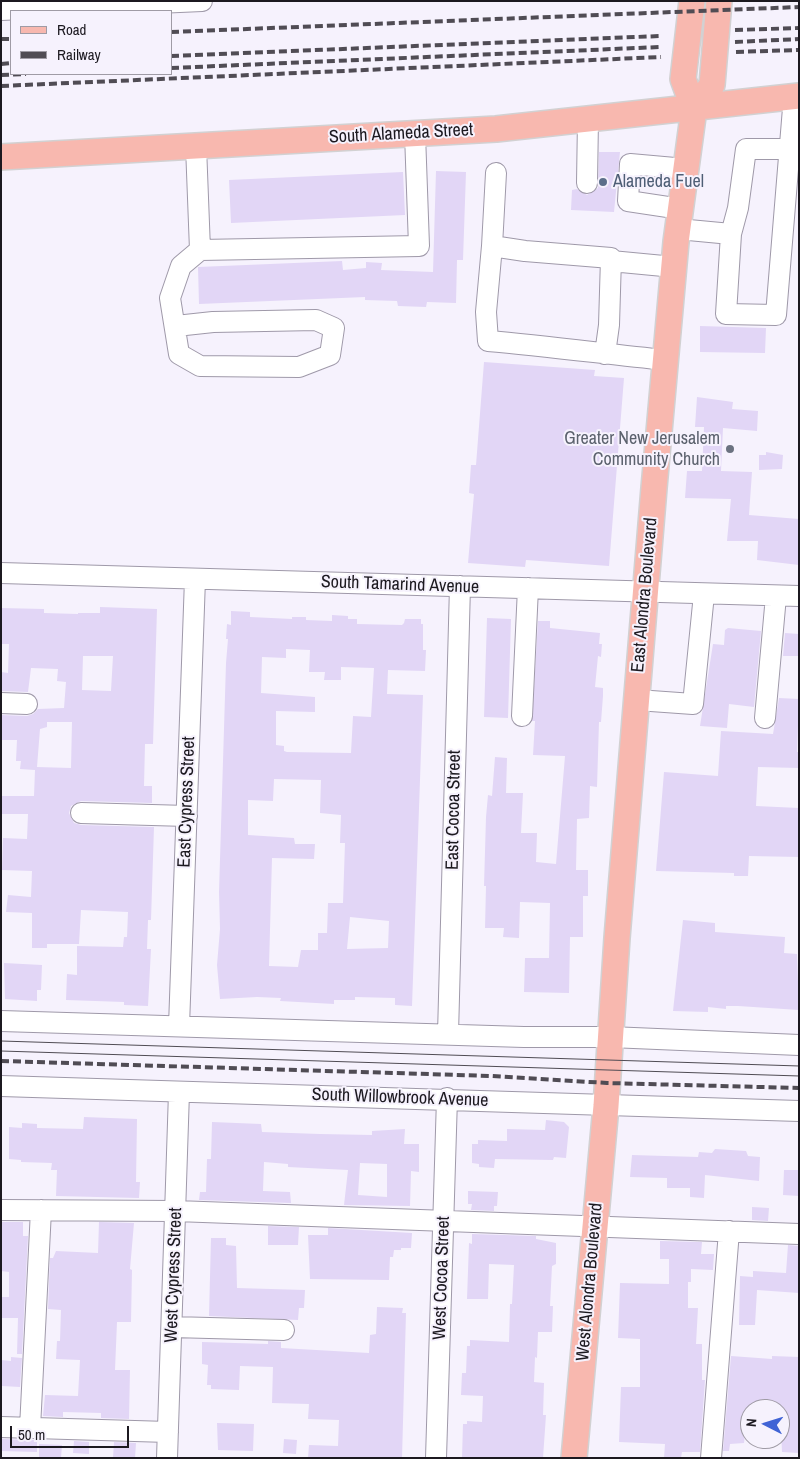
<!DOCTYPE html>
<style>
body{margin:0}
#map{position:relative;width:800px;height:1459px;overflow:hidden;background:#f6f2fd;font-family:"Archivo Narrow",sans-serif}
canvas{display:block}
.frame{position:absolute;inset:0;border:2px solid #1c1920;pointer-events:none}
.legend{position:absolute;left:10px;top:10px;width:162px;height:65px;box-sizing:border-box;background:#f6f2fd;border:1px solid #9f9ba5;margin:0;padding:6px 9px;list-style:none;font-size:15px;color:#1c1920}
.legend li{display:flex;align-items:center;gap:10px;height:25px}
.legend b{width:25px;border:1px solid #9f9ba5}
.north{position:absolute;left:740px;top:1399px;width:50px;height:50px;box-sizing:border-box;background:#f6f2fd;border:1px solid #9f9ba5;border-radius:50%;rotate:275deg;font-size:14px;font-weight:700;line-height:20px;text-align:center;color:#1c1920}
.north::after{content:'';display:block;margin:auto;width:18px;height:22px;background:#4063d5;clip-path:polygon(50% 0,100% 100%,50% 72%,0 100%)}
.scale{position:absolute;left:10px;top:1426px;width:119px;height:22px;box-sizing:border-box;border:2px solid #1c1920;border-top:0;padding-left:6px;font-size:15px;line-height:18px;white-space:nowrap;color:#1c1920;-webkit-text-stroke:4px #f6f2fd;paint-order:stroke}
</style>
<div id="map">
<canvas width="800" height="1459"></canvas>
<div class="frame"></div>
<ul class="legend">
<li><b style="height:6px;background:#f8b8af"></b>Road</li>
<li><b style="height:6px;background:#504c54"></b>Railway</li>
</ul>
<div class="north">N</div>
<div class="scale">50 m</div>
</div>
<script>
const ctx = document.querySelector('canvas').getContext('2d');
ctx.lineJoin = 'round';
function fill(path, color) { ctx.fillStyle = color; ctx.fill(path, 'evenodd'); }
function strokePath(path, color, width, dash) { ctx.strokeStyle = color; ctx.lineWidth = width; ctx.lineCap = dash ? 'butt' : 'round'; ctx.setLineDash(dash || []); ctx.stroke(path); }
function write(font, color, halo, rows, align = 'center') {
  ctx.font = font + ' "Archivo Narrow",sans-serif'; ctx.lineWidth = 4; ctx.setLineDash([]); ctx.textBaseline = 'middle'; ctx.strokeStyle = halo; ctx.fillStyle = color; for (const [text, x, y, turn = 0] of rows) {
    ctx.save(); ctx.translate(x, y); ctx.rotate((+turn || 0) * Math.PI / 180); ctx.textAlign = isNaN(turn) ? turn : align; if (halo) ctx.strokeText(text, 0, 0); ctx.fillText(text, 0, 0); ctx.restore();
  }
}
fill(new Path2D(`
 M599,152h21l-6,60 -43,-2 1,-20 5,-1 10,6 11,-7z
 M436,171l30,1 -3,88h-6l-1,43 -29,-1 -1,5 -28,-1 -1,-5 -32,-1v-3l-166,7 -1,-37 144,-6 1,9 23,-2v-6l16,1 -1,7 52,2z
 M403,172l2,43 -174,8 -2,-43z
 M700,326l66,2 -1,25 -65,-1z
 M484,362l111,8 -1,6 30,2 -15,188 -83,-6 -1,7 -57,-4 6,-69 -5,-1 2,-28h5z
 M697,397l36,5 -1,7 26,2 -1,20 -34,-3 -2,43 31,1 -3,43 50,4v46l-42,-5 1,-19h-31l4,-42 -46,-1 2,-27h15l2,-44h-9z
 M766,452l17,3 -1,14 -23,1v-15h7z
 M100,607l57,2 -4,135h-8l-1,42h8v17l-71,-2 -10,5 -2,7 5,10 7,2 73,2 -3,93h-3l-1,29h4l-3,57 -24,-1v-3l-58,-2 1,-26 10,1v-29l46,1 1,-10h3l1,-25 -47,-2 -2,34h-32v4h-15v-35l-26,-1 2,-17 23,2 1,-26 -30,-1 1,-32 24,1 1,-25h-27v-18h33l1,-26 -15,-1 1,-8h-5l1,-21h-16v-25l26,1 6,-2 5,-5 26,-1 2,-26 -9,-1 1,-12 -27,-1 -3,24 -27,-1v-19l7,1 1,-29h-8v-36l43,1v4l34,1v-1h22zM83,656h30l-2,35 -29,-1zM47,722h25l-1,46 -34,-1 3,-38 7,-2z
 M231,611l19,1v5l42,2v-2h14v3l26,1v-6l16,1v3h9v5l45,1 2,-2 1,-4h16v5h2v26h3l-1,21 -37,-1 -1,24 36,1 -11,311 -17,-1v-7l-40,-1v3h-21v4l-54,-3 1,-3 -24,-1 -37,2 -3,-34 3,-36 -1,-37 7,-229 2,-24h-2l1,-15 4,1zM286,649l24,1 -1,22h16l-1,8h17v-13l33,1 -3,49 -18,-1 -2,37 -64,-1 -3,-1v-5l-8,-1v-34l39,1v-15l-54,-4 1,-36 24,1zM274,779l47,1 -1,33 21,2 -1,28h5l-2,60h-15l-1,30h-9v17h-17l-3,17 -29,-1 3,-108 42,1 1,-15h-20l-1,-6 -46,-3v-35l25,1zM350,917l39,4 -1,27 -41,1z
 M487,618l24,1 -3,99 -24,-1z
 M538,621h12v7l50,5 -1,11h3l-1,13 -3,-1 -3,31 8,1v8l-2,26h-2l-2,65 -7,-1 -1,32 -12,1 -1,51h12v26h-5v41h-13l-1,56 -45,-1 1,-34h24l1,-55 -30,-1 -1,36 -16,-1 1,-9h-19l1,-42h-2l2,-69 2,-22 4,1 3,-39 12,1 -1,35h17l-2,40h16l-1,29 20,2 9,-108 -32,-1 2,-34h-3z
 M728,628l33,3 -7,76 -25,-3 -2,24 -27,-2 13,-82 11,1 1,-15z
 M785,633l14,1v22h-16z
 M779,698l20,1 -2,53h2v16l-41,-1 -2,39 43,2v49l-50,-1 -1,20h-14v-3l-78,-2 8,-99 54,4 3,-45 52,3z
 M683,920l32,3v9l70,5 -1,16 13,1 2,56 -61,-4h-12v3l-18,-2v5l-35,-1z
 M4,963l38,2 -1,25h-4v11l-32,-2z
 M84,1117l53,2 -1,63h4l-1,16 -83,-2 1,-26h-6l1,-7 -31,-1v-2l-12,-1v-32l13,1v-5l15,1v4l46,1z
 M546,1120l18,2 5,5 -3,31 -12,-1 -1,3 -58,-1 -1,9 -15,-1v-3l-7,-1v-19h6v-4l29,1v-12l38,1z
 M212,1122l49,2 1,8 58,2 52,1v-4l33,-2 -1,15h15v28l-8,-1 -1,35 -66,-1 4,-35 -60,-3v-3l-24,-2 -1,29 27,1 1,11 -92,-3 1,-8h6l1,-33h4zM360,1163l27,1v33l-29,-2z
 M715,1149l31,2 2,5 12,1 -1,24 -54,-6 -1,23 -14,-1v-9h-23v-10l-37,-1 2,-22 66,2 1,-5 13,1z
 M784,1170h15v26l-16,-1z
 M468,1191l30,1 -1,14h-3v5l-23,-1 1,-6h-4z
 M752,1207l17,1 -1,13 -16,-1z
 M1,1222h22v14h5l-6,118h-5l1,-36h-17v-21h8v-25l-8,-1z
 M99,1222l35,1 -4,46 2,1 -1,52h-14l-2,48h15l-1,49 -28,-1v-5l-38,-1v5l-20,-1 2,-21 33,1 2,-36 -24,-1 1,-18h3l1,-31 -13,-1 2,-51h3l3,-7 42,2z
 M268,1226l31,1 -1,18h-30z
 M328,1228l84,5 -1,15h-10v2h-7l-1,7h-3l-1,23 -79,-1 -2,-44h20z
 M472,1234l64,2v3l20,4v21l-4,2 -2,40h3l-1,26h-14l-1,26 -2,-1 -1,25 10,1 -1,32h3l-3,43h-81l1,-34h4v-3l15,1 1,-26 -22,-1 1,-22h4l1,-27h3v-6l39,2 1,-38h2l2,-39 -25,-1 -1,35h-21l2,-56 3,1z
 M211,1238h15v7l10,1 1,42 68,2 -1,18h-5l-1,12 -89,-4z
 M660,1241l42,1 -1,12h13l-1,16 -22,-1v13h-3v26h10l-2,36h6v36h3l-5,72h-18l-1,6h-17l1,-14 -46,-2 2,-55h19v-48l-22,-1 2,-55 49,1v-25h-9z
 M788,1245l11,1v47l-42,-3 -2,35h-16l1,-49 13,1v-6l33,2z
 M377,1307l26,1 -1,5h4l-4,145h-94l1,-13 29,1 1,-26 -31,-1 1,-15 -37,-1 1,-36 -33,-1 -1,24 -28,-1v-4h-4l1,-20 -6,-1v-22l66,2v-3l13,1v6l88,5 1,-18 6,-1z
 M731,1356l41,3v-3l27,1v96l-17,-1 -2,-43h-30v25h-5l-1,9 -14,1 -1,7h-6z
 M11,1357l11,1 -2,29 -18,-1 -1,-26 10,1z
 M217,1423l37,1 -1,27 -35,-1z
 M1,1439l36,1v12l-36,-1z
 M284,1439l13,1 -1,14 -13,-1z
 M74,1441l15,1v12l-16,-1z
 M114,1442l22,1 -1,15h-22z
 M39,1444l23,1 -1,13h-22z`), '#e2d6f6');
const minor = new Path2D(`
 M1,10l201,-9
 M196,146l4,104 219,-4 -4,-112
 M790,149h-44l-8,59 -7,26 -5,80 50,1 18,-219
 M587,183l1,-64
 M681,209l-53,-8 2,-37 56,5
 M678,229l53,5
 M492,246l4,-73
 M611,261l63,6
 M176,326l37,-4 103,-2 18,8 -4,27 -31,12 -99,-1 -21,-12 -9,-56 11,-32 19,-16
 M605,354l4,-29 2,-67 -86,-7 -33,-5 -6,66 2,29c59,5 118,13 177,19
 M1,573l798,23
 M637,700l56,4 11,-110
 M1,703l26,1
 M522,716l6,-128
 M765,718l11,-122
 M81,813l106,3
 M1,1021l523,16h86l189,8
 M179,1026l16,-447
 M448,1034l12,-448
 M1,1086l798,25
 M1,1210l175,1 623,23
 M172,1327l112,3
 M1,1427l167,5
 M30,1428l11,-218
 M167,1458l12,-366
 M436,1458l11,-360
 M711,1458l18,-227`);
const major = new Path2D(`
 M694,109l18,-24 7,-84
 M1,157l495,-28 303,-33
 M574,1458l32,-352 11,-168 37,-450 22,-246 18,-133 -11,-30 9,-78`);
strokePath(minor, '#9f99a9', 22);
strokePath(major, '#d2d1d2', 28);
strokePath(minor, '#fff', 20);
strokePath(major, '#f8b8af', 25);
strokePath(new Path2D(`
 M1,1041l798,25
 M1,1051l798,25`), '#504c54', 1);
strokePath(new Path2D(`
 M735,30l64,-2
 M171,32l628,-25
 M1,39h10
 M735,42l64,-3
 M736,52l63,-2
 M171,56l489,-20
 M1,64l10,-1
 M171,68l489,-21
 M1,75l25,-1
 M1,86l660,-29
 M1,1061l491,15 115,7 192,5`), '#504c54', 4, [8, 4]);
for (const [x, y, r, color] of [
 [603,182,5,"#5c6f8a"],
 [730,449,5,"#6b7280"]
]) { const dot = new Path2D(); dot.arc(x, y, r, 0, 2 * Math.PI); ctx.fillStyle = color; ctx.fill(dot); strokePath(dot, '#f6f2fd', 2); }
write('18px', '#1c1920', '#f6f2fd', [
 ["South Alameda Street",401,134,-3],
 ["South Tamarind Avenue",400,585,2],
 ["East Alondra Boulevard",645,595,-85],
 ["East Cypress Street",187,802,-88],
 ["East Cocoa Street",454,810,-89],
 ["South Willowbrook Avenue",400,1098,2],
 ["West Cypress Street",174,1275,-88],
 ["West Cocoa Street",442,1278,-88],
 ["West Alondra Boulevard",590,1282,-85]
]);
write('18px', '#4e5e75', '#f6f2fd', [
 ["Alameda Fuel",613,182]
], 'left');
write('18px', '#5b616d', '#f6f2fd', [
 ["Greater New Jerusalem",720,439],
 ["Community Church",720,460]
], 'right');
</script>
